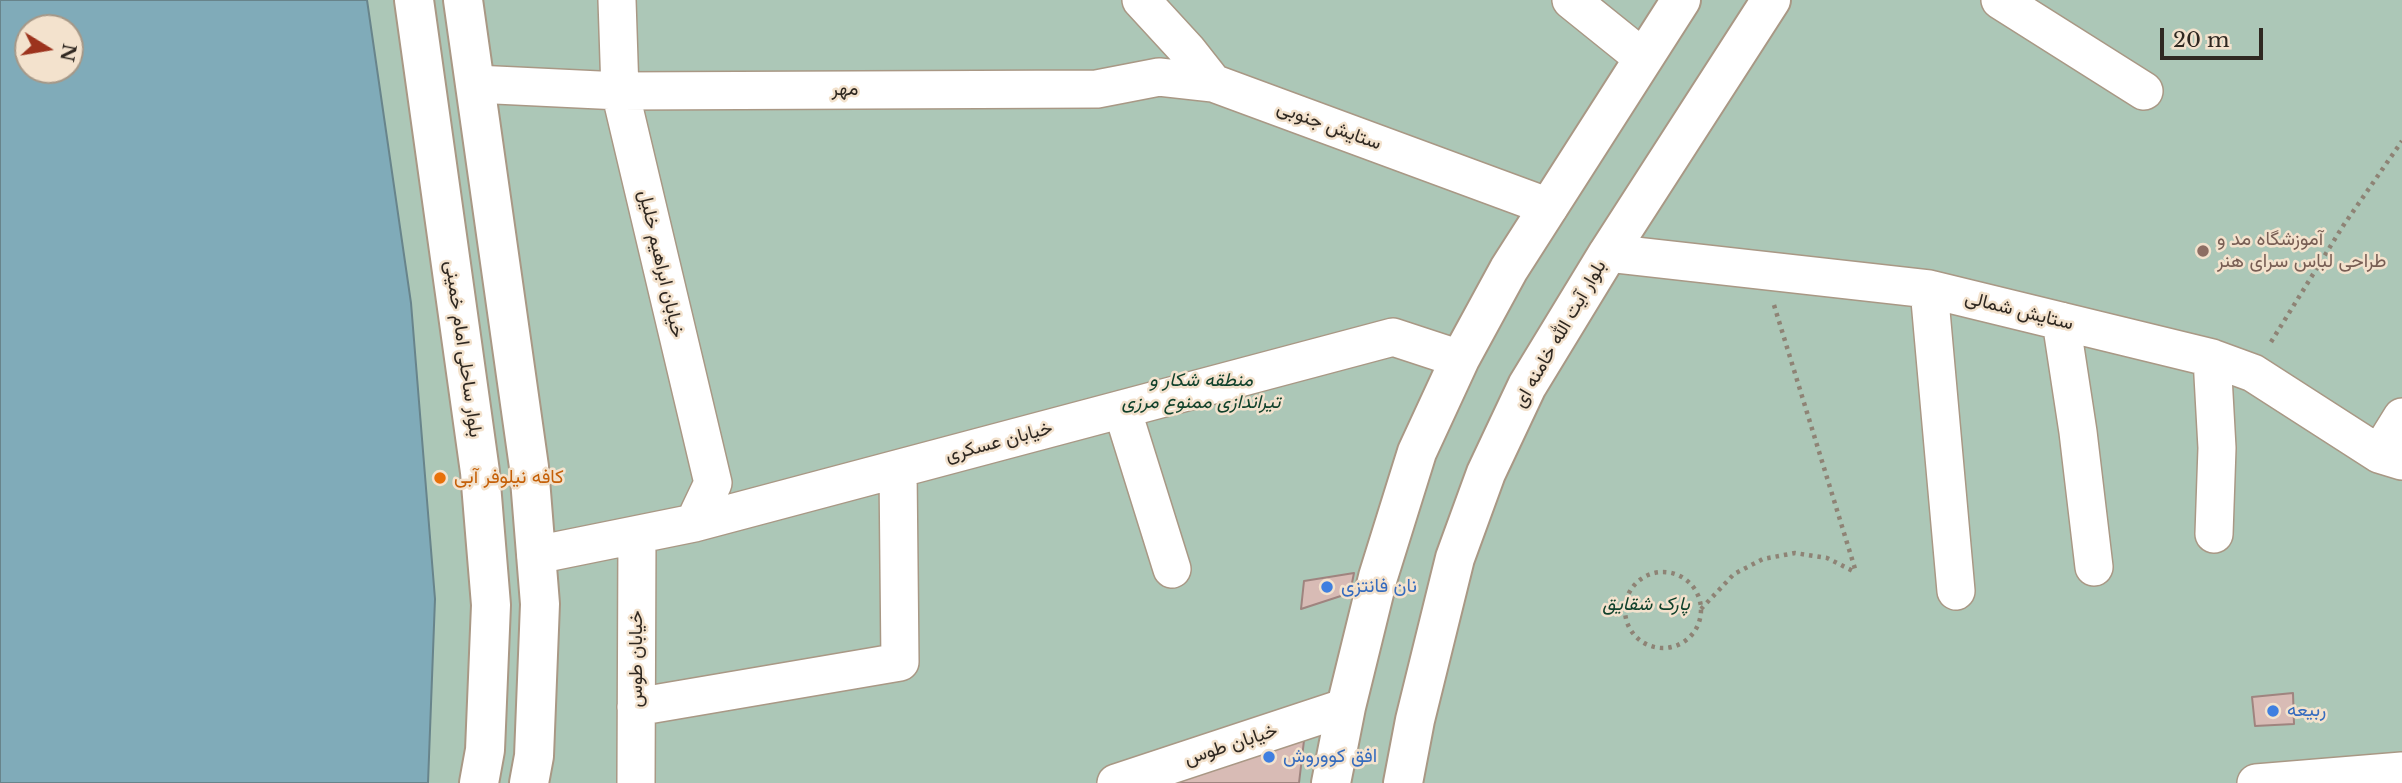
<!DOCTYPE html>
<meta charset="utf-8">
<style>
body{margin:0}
#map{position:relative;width:2402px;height:783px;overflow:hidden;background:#f3e2cd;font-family:"Libre Baskerville",serif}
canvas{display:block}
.north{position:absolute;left:14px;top:14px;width:70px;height:70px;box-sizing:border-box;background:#f3e2cd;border:2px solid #a59888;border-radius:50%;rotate:101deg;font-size:19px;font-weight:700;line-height:28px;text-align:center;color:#2f2821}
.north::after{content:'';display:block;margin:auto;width:24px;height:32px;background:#9c331d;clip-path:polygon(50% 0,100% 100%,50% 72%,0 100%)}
.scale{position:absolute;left:2160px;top:28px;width:103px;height:32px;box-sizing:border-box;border:4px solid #2f2821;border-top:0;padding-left:9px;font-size:21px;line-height:24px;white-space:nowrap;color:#2f2821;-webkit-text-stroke:5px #f3e2cd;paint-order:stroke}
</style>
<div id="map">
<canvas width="2402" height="783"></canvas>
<div class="north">N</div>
<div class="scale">20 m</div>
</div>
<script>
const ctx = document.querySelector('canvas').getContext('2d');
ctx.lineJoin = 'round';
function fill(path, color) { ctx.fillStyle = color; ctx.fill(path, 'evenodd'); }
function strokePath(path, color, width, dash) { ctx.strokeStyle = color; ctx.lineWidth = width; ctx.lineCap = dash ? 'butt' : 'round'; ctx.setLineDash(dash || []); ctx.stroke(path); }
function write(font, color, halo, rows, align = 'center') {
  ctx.font = font + ' "Libre Baskerville",Vazirmatn,serif'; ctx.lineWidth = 5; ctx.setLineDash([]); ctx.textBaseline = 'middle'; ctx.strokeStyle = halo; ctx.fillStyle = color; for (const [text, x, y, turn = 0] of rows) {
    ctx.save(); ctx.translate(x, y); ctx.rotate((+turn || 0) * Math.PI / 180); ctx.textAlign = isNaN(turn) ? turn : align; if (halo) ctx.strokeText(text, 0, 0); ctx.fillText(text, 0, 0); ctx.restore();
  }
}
fill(new Path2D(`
 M0,0h2402v783h-2402zM28,28h42v42h-42z`), '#acc7b7');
const water = new Path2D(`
 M0,0h367l44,303 24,296 -7,184h-428zM28,28h42v42h-42z`);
fill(water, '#80abb9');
strokePath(water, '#68848b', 2);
const building = new Path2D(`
 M1354,573l-4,20 -49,16 3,-28z
 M2293,693l1,31 -39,2 -3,-29z
 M1305,732l-6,51h-133z`);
fill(building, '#d8bbb5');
strokePath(building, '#9f847f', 2);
const minor = new Path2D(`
 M617,0l3,91 93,392 -19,40
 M1141,0l46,50 26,33 336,124
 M1571,0l72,58
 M2000,0l144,91
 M475,84l145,7 477,-2 62,-12 54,6
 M1608,253l321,36 283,69 41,15 126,81 23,7
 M1929,289l27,302
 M2061,321l17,111 16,135
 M2212,358l5,90 -3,86
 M1122,409l50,160
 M2379,454l23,-37
 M536,555l158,-32 699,-186 67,22
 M636,707l264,-45 -2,-193
 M636,783l1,-248
 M1116,783l230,-76
 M2256,783l146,-12`);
const secondary = new Path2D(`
 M414,0l66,472 11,133 -6,145 -6,33
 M463,0l66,467 11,137 -6,152 -5,27`);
const primary = new Path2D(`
 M1331,783l15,-76 32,-130 39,-125 43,-93 49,-90 172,-269
 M1403,783l12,-63 40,-162 31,-85 41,-87 81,-133 163,-253`);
strokePath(minor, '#a99885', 40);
strokePath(secondary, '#a99885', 42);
strokePath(primary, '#a99885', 42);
strokePath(new Path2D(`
 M1774,305l82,267
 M2271,342l72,-116 59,-85
 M1625 610a38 38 0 1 1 76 0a38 38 0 1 1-76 0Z
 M1701,609l33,-35 29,-15 32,-6 32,5 28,14`), '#8e8375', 4.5, [3.5, 5]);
strokePath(minor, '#fff', 37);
strokePath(secondary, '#fff', 38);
strokePath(primary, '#fff', 38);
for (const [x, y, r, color] of [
 [2203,251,7,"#8d6e63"],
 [440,478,7,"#e8710a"],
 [1327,587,7,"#3f7fe0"],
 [2273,711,7,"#3f7fe0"],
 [1269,757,7,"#3f7fe0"]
]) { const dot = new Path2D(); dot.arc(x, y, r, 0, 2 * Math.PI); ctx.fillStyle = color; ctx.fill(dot); strokePath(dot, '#f3e2cd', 2.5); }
write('19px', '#2f2821', '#f3e2cd', [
 ["مهر",845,90],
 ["ستایش جنوبی",1329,126,20],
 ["خیابان ابراهیم خلیل",661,264,77],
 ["ستایش شمالی",2019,311,14],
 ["بلوار آیت الله خامنه ای",1560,334,-60],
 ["بلوار ساحلی امام خمینی",463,349,82],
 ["خیابان عسکری",999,442,-15],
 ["خیابان طوس",637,659,-90],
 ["خیابان طوس",1231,745,-18]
]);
write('19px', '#785e54', '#f3e2cd', [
 ["آموزشگاه مد و",2217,240],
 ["طراحی لباس سرای هنر",2217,262]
], 'left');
write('italic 19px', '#10412b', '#f3e2cd', [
 ["منطقه شکار و",1201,381],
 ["تیراندازی ممنوع مرزی",1201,403],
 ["پارک شقایق",1646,605]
]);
write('19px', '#c56008', '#f3e2cd', [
 ["کافه نیلوفر آبی",454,478]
], 'left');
write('19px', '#366cbe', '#f3e2cd', [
 ["نان فانتزی",1341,587],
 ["ربیعه",2287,711],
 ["افق کووروش",1283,757]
], 'left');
</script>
